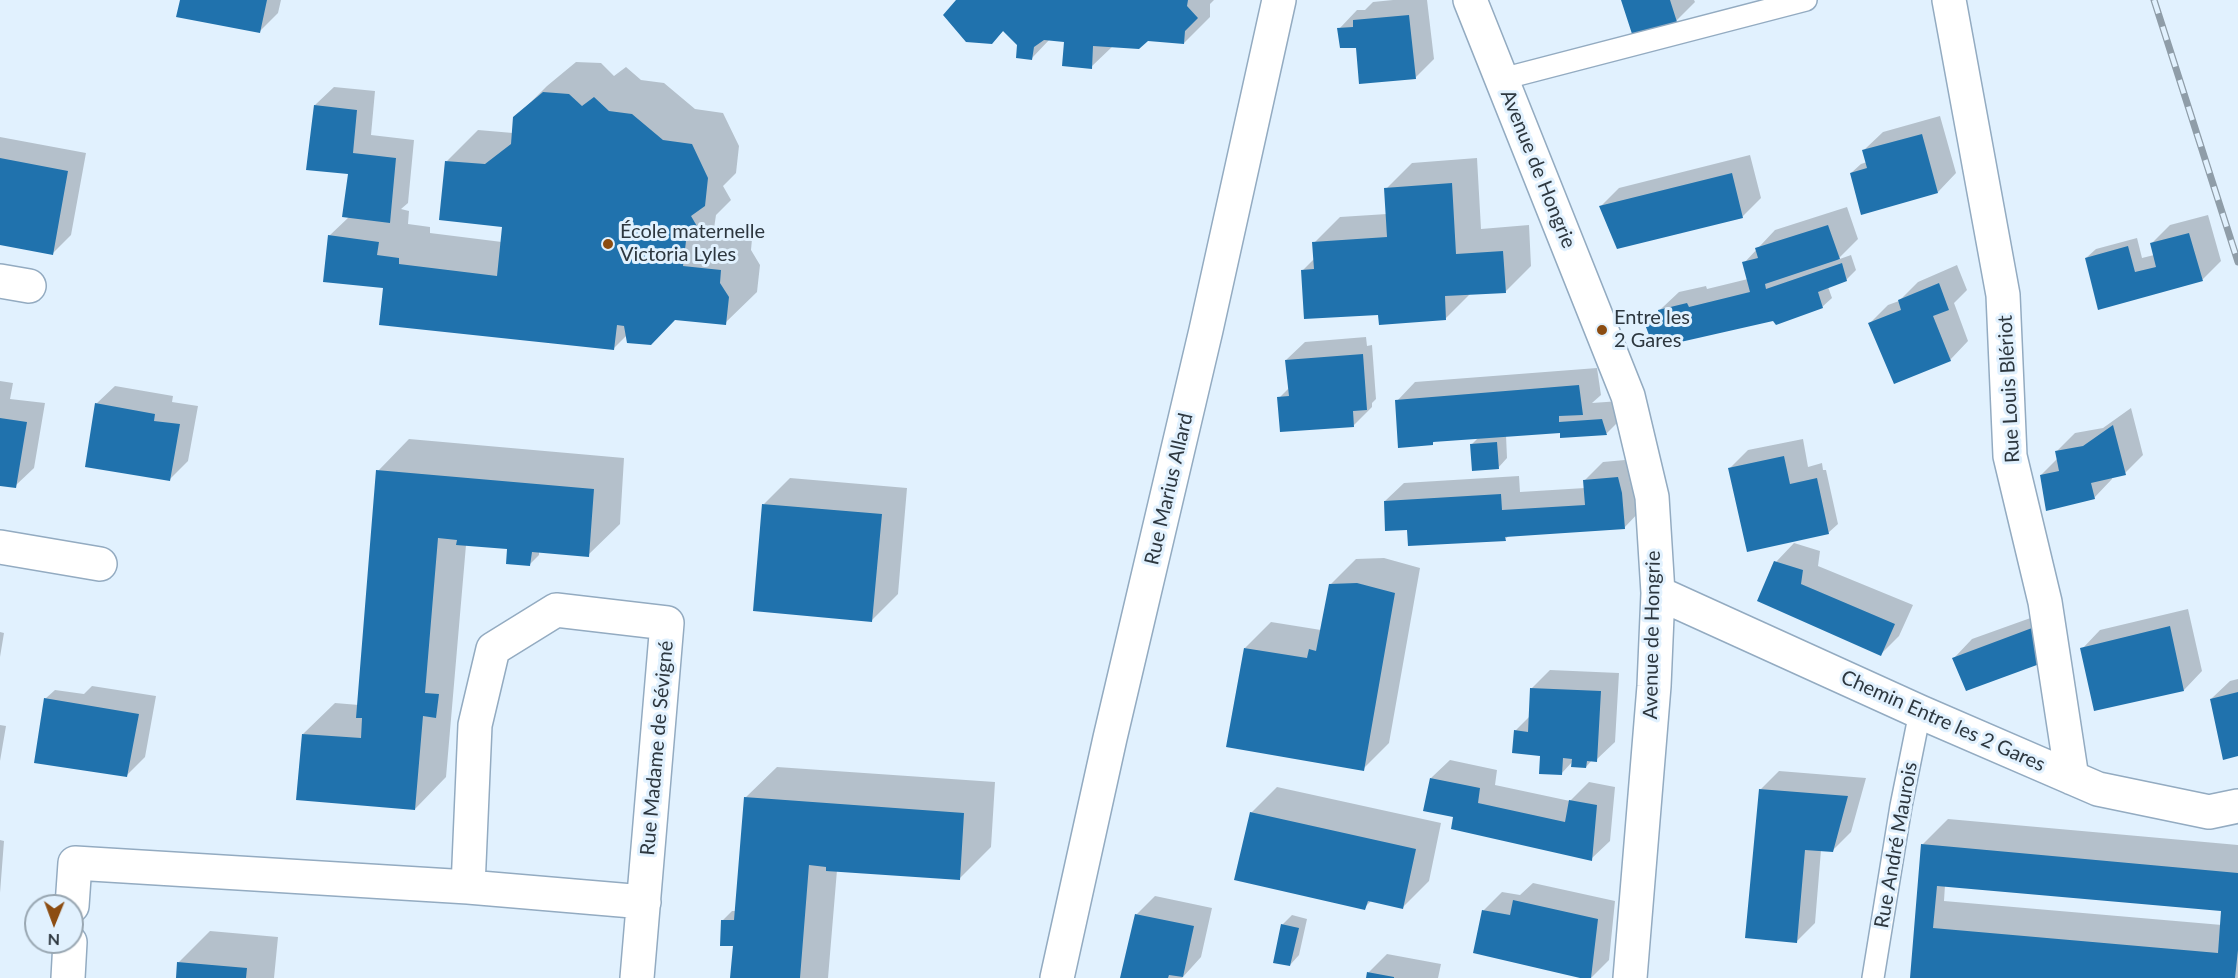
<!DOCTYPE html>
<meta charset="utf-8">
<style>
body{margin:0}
#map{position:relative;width:2238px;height:978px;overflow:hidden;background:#e1f1fe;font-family:Lato,sans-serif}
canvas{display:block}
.north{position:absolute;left:24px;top:894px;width:60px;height:60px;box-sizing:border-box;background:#e1f1fe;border:2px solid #99a7b2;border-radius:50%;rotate:181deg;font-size:16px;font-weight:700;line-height:24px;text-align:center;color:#2d373f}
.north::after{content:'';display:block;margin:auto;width:21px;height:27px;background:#8c4d12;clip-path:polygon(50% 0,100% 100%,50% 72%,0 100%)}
</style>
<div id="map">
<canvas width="2238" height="978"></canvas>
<div class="north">N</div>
</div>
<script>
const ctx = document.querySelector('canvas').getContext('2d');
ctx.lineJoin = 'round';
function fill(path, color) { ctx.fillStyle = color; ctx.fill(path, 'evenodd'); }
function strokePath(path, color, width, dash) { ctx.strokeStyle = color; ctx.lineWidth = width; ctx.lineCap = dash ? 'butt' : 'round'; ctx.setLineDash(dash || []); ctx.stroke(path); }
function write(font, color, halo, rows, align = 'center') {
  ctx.font = font + ' Lato,sans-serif'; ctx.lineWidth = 6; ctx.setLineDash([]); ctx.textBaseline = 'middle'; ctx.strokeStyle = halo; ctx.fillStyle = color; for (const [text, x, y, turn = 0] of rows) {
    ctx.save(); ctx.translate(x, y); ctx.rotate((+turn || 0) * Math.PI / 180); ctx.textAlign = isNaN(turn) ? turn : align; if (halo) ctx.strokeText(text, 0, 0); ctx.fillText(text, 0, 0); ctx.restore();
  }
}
fill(new Path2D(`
 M181,0h100l-3,13 -18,18z
 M958,0h256l-4,4v13l-26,26 -37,-3 -34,6 -22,21 -25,-26 -16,-2 -18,19 -28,-28 -13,13z
 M1393,0h34l7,59 -19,19 -58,-31 -18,-18 18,-19h8l8,-8z
 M1622,0h72l1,2 -19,19z
 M576,62l25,1 13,13 12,-9 15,13 23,3 31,26 28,4 16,33 -3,27 -13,13 8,14 -15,15 -3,20 39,4 -1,11 9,15 -3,27 -32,31 -50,-5 -48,17 -13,13 -230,-61 -55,-51 20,-19 1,-45 -35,-67 19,-18 41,4 -4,44 43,5 -6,63 -7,6 8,2 -1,13 22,3v6l72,9 1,-17 -56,-64 31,-31 35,3 2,-15 32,-32z
 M1940,116l16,57 -18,19 -87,-19 10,-9 6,-2 -3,-12 19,-18z
 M0,137l86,16 -15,82 -19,19 -52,-10z
 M1750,155l11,43 -19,19 -141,-11 18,-18z
 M1477,158l4,71 48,-4 2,41 -26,26 -34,1 -26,26 -65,-5 -77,-44 12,-12 -1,-15 26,-26 47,-3 -1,-25 26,-26z
 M1847,207l11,32 -21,21 14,-5 5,15 -10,10 -18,7 4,11 -10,9 -44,11 -132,5 33,-31 27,-6 1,3 41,-10 -4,-16 31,-33z
 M2208,215l13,46 -18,18 -104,29 -13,-50 10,-9 41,-11 5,20 12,-3 -3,-11 19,-19z
 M1957,265l10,25 -13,13 14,38 -18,19 -80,-37 18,-18 11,-4 19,-19z
 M1366,337l1,9 5,-1 4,54 -4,4v4l-18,18 -75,-27 10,-10 -3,-28 19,-18z
 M1597,368l4,27 -9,8 28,-2 5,14 -18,18 -45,3v-5l-56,4 1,23 -9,10 -26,-24 7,-7 -44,3 -3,4 -35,-43 18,-19z
 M0,381l13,2 -3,16 35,4 -11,65 -19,18 -15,-2z
 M115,386l58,10 -1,6 26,4 -10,55 -18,18 -74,-75z
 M2131,408l12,47 -18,18 -13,3v3l-18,19 -53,-23 17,-17 -2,-6 19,-19 28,-5z
 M409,439l215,19 -4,66 -32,31 -49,-4v4l-10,10 -20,-17 -43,-3 -20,232 -31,32 -112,-75 32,-31 24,2 19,-234z
 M1803,439l5,28 14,-4 1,7h3l12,54 -10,9 -99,-64 19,-19z
 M1636,459l6,50 -18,19 -114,7 -5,4 -96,-10 -24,-28 19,-18 115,-7 1,16 65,-4v-8l18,-18z
 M790,478l117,10 -9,106 -26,26 -108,-116z
 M1794,543l26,8 -2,15 95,39 -14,31 -19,19 -104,-93z
 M1384,558l36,10 -31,175 -26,26 -118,-121 26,-26 50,8 9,-45 26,-26z
 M2188,609l14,62 -18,19 -102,-41 18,-19z
 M2050,611l12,31 -108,16 18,-19z
 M0,632l4,1 -4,24z
 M1550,670l69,3 -4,69 -19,18h-4l-6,7 -13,-6 -12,13 -46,-43 15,-15 2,-28z
 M2238,679v76l-27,-56 19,-18z
 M92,686l64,10 -11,61 -18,18 -82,-76 10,-9 29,4z
 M0,725l6,1 -6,35z
 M1450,760l47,10 -2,15 75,16 19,-19 26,5 -5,54 -19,18 -136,-43 -24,-38z
 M777,767l218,15 -4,65 -32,32 -122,-9 -9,108h-97l3,-33 -11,-25 9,-9h5l8,-113z
 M1779,771l87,7 -15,54 -19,19 -11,-1 -6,73 -18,18 -37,-151z
 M1277,787l164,36 -12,58 -26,26 -31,-7 -8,8 -113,-95z
 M1948,819l290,26v133h-327l11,-133zM1945,885l278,25 -1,15 -278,-24z
 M0,840l4,1 -4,52z
 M1533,883l82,18 -6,59 -18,18 -117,-26 10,-42 18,-18 18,3z
 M1155,896l57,12 -11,49 -19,21h-59l13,-63z
 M1292,915l15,4 -8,36 -9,10 -8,-40z
 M210,931l68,6 -4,41h-96l1,-16z
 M1387,954l54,10 -3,14h-70l1,-6z`), '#0003');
fill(new Path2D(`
 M180,0h87l-7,33 -84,-16z
 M956,0h232l-1,6 11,12 -13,13 -1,13 -36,-3 -9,8 -46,-3 -1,23 -30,-3 2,-24 -20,-2 -10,7 -2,13 -16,-2 1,-13 -14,-14 -11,13 -26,-2 -23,-27z
 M1621,0h49l7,22 -44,15z
 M1409,15l7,64 -57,5 -3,-36h-16l-3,-20 16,-1v-7z
 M543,92l26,2 13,12 12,-9 15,14 23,3 31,26 29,4 16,34 -3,28 -14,10 10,17 -15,8 -3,25 38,4 -1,13 9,14 -3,28 -51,-5 -24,25 -24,-2 -3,-17 -7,-1 -3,25 -235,-25 4,-37 -60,-6 5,-47 51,7 -2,13 22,3v6l98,12 5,-49 -63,-7 6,-59 40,3 26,-20 2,-27z
 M314,105l43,5 -4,43 43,5 -6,65 -48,-6 6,-43 -42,-4z
 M1922,134l16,59 -77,22 -11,-42 17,-5 -5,-18z
 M0,158l68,13 -15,84 -53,-10z
 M1732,173l11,45 -126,31 -18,-43z
 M1452,183l4,71 47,-3 3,42 -61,3 1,24 -67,5 -1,-10 -74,4 -3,-49 13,-1 -2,-27 75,-5 -3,-49z
 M1828,225l12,34 -75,25 1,5 76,-26 5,18 -29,11 5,16 -47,17 -3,-4 -119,27 -10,-26 15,-3 -1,-9 29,-7 2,4 61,-15 -8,-30 16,-4 -3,-10z
 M2189,233l14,48 -105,29 -13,-52 43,-12 7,26 21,-5 -6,-24z
 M1939,283l10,27 -16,6 18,45 -57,23 -26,-61 33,-13 -3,-10z
 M1363,354l4,56 -14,1 1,16 -74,5 -3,-35 12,-1 -4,-36z
 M1579,385l4,30 -24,1v6l43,-3 5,16 -47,3v-5l-127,9v3l-35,3 -3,-48z
 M95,403l60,11 -1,7 26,3 -10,57 -85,-14z
 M0,418l27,4 -11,66 -16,-2z
 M2113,425l13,50 -35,8 4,16 -49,12 -6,-36 19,-4 -4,-20 28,-5z
 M1497,442l2,27 -27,2 -2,-27z
 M1784,456l6,28 27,-6 12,56 -82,18 -19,-84z
 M376,470l218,19 -5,68 -57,-5 -2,14 -24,-2 1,-15 -51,-4 1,-5 -19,-2 -13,155 14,1 -3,24 -13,-2 -8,94 -119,-10 6,-66 59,4 1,-20h-6z
 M1618,477l4,16 3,36 -120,8 1,4 -98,5 -1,-16 -22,1 -1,-30 117,-7 1,16 83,-5 -2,-25z
 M762,504l120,10 -10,108 -119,-11z
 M1774,561l29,9 -2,14 94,40 -14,32 -124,-55z
 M1357,583l38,10 -31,178 -138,-24 18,-99 63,10 2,-9 7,2 13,-67z
 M2170,626l14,65 -90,20 -14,-63z
 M2032,628l13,34 -79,29 -14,-33z
 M1530,688l71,3 -4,71 -10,-1 -1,7 -15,-1 1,-8 -9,-1 -1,17 -23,-1 1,-18 -28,-3 2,-23 14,2z
 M2238,692v64l-15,4 -13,-61z
 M44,698l95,16 -12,63 -93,-14z
 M1430,778l50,10 -2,15 87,19 4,-22 28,5 -5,56 -141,-32 2,-12 -30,-6z
 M1759,789l89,7 -15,56 -28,-2 -8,93 -52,-5z
 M744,797l220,16 -4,67 -134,-9v-4l-17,-2 -9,113h-70l3,-32h-13l1,-26h13z
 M1250,812l166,37 -13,60 -35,-8 -3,9 -131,-30z
 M1921,844l317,29v77l-3,28h-325zM1937,886l284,25 -3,42 -285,-25z
 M1513,900l85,19 -7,59h-11l-107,-25 9,-43 28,5z
 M1135,914l59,12 -11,51 -14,-2 -1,3h-48z
 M1281,924l18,4 -9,38 -17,-3z
 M177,962l70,6 -1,10h-70z
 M1367,972l27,5v1h-28z`), '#2072ad');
const service = new Path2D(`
 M1502,79l304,-79
 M1873,978l28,-172 19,-94`);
const minor = new Path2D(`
 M1470,0l158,396 24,101 6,96 -4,93 -24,292
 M1949,0l54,295 7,161 35,146 27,176
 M0,281l29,5
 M0,547l100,17
 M1658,593l262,119 178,77 111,23 29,-6
 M468,887l176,15
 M72,906l3,-43 393,24 7,-162 18,-76 63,-39 111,13 -30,355
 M68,978l2,-36
 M1057,978l53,-240 96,-408 73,-330`);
strokePath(service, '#93abc1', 24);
strokePath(minor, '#93abc1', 36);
strokePath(service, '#fff', 21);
strokePath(minor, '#fff', 33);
const rail = new Path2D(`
 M2154,0l84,262`);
strokePath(rail, '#8f9da8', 7);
strokePath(rail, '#e1f1fe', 4.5, [14]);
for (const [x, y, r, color] of [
 [608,244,6,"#8c4d12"],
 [1602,330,6,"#8c4d12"]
]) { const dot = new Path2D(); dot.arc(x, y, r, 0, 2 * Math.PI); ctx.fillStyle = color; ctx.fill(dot); strokePath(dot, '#e1f1fe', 2); }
write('20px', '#2d373f', '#e1f1fe', [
 ["Avenue de Hongrie",1538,169,68],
 ["Rue Louis Blériot",2009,389,-93],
 ["Rue Marius Allard",1169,489,-77],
 ["Avenue de Hongrie",1652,635,-89],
 ["Chemin Entre les 2 Gares",1943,721,24],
 ["Rue Madame de Sévigné",657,748,-85],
 ["Rue André Maurois",1896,845,-80]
]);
write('20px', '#2d373f', '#e1f1fe', [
 ["École maternelle",620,232],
 ["Victoria Lyles",620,255],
 ["Entre les",1614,318],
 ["2 Gares",1614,341]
], 'left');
</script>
